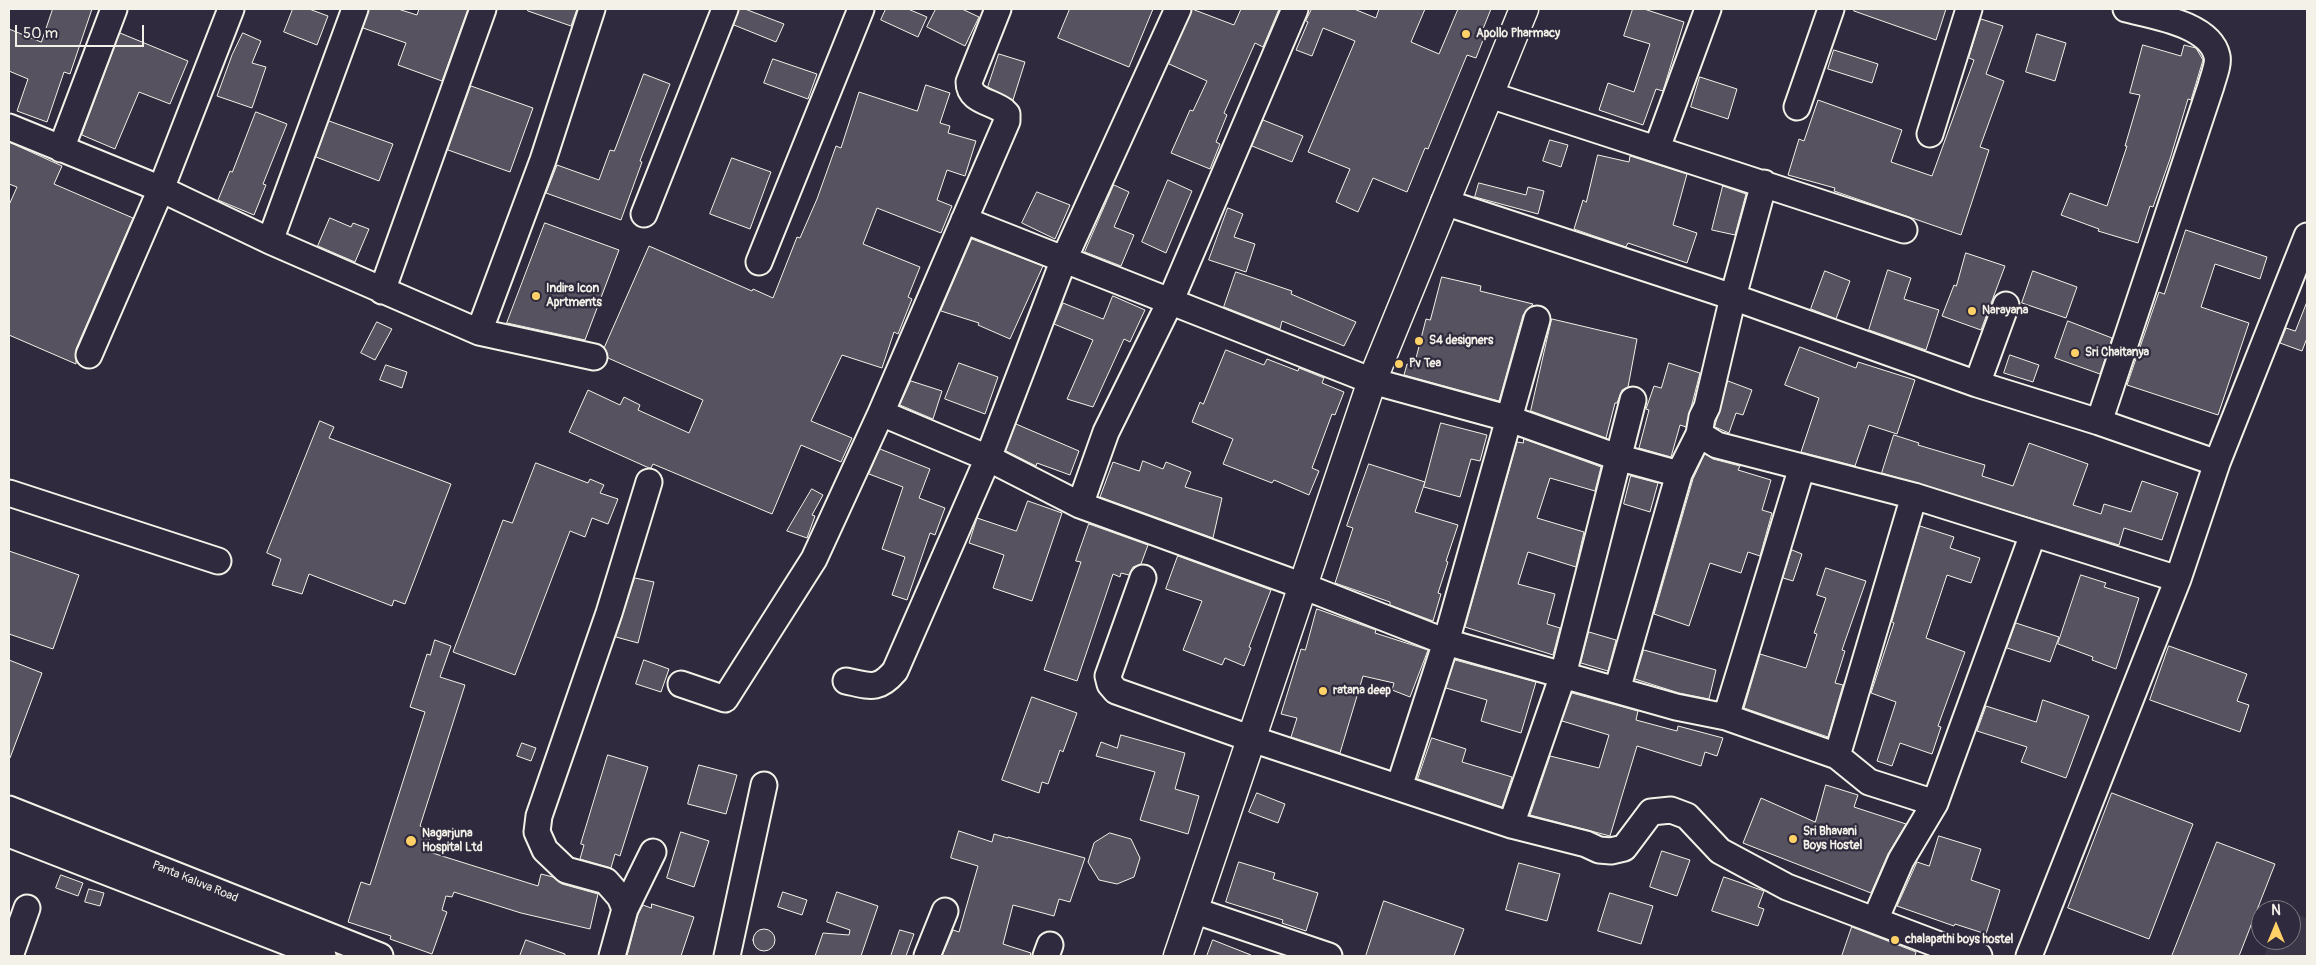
<!DOCTYPE html>
<style>
body{margin:0}
#map{position:relative;width:2316px;height:965px;overflow:hidden;background:#2f2a3d;font-family:Pangolin,sans-serif}
canvas{display:block}
.frame{position:absolute;inset:0;border:10px solid #f4f1e8;pointer-events:none}
.north{position:absolute;left:2251px;top:900px;width:50px;height:50px;box-sizing:border-box;background:#2f2a3d;border:1px solid #7e7a81;border-radius:50%;rotate:0deg;font-size:14px;font-weight:700;line-height:20px;text-align:center;color:#f4f1e8}
.north::after{content:'';display:block;margin:auto;width:18px;height:22px;background:#ffd166;clip-path:polygon(50% 0,100% 100%,50% 72%,0 100%)}
.scale{position:absolute;left:15px;top:25px;width:129px;height:22px;box-sizing:border-box;border:2px solid #f4f1e8;border-top:0;padding-left:6px;font-size:15px;line-height:18px;white-space:nowrap;color:#f4f1e8;-webkit-text-stroke:4px #2f2a3d;paint-order:stroke}
</style>
<div id="map">
<canvas width="2316" height="965"></canvas>
<div class="frame"></div>
<div class="north">N</div>
<div class="scale">50 m</div>
</div>
<script>
const ctx = document.querySelector('canvas').getContext('2d');
ctx.lineJoin = 'round';
function fill(path, color) { ctx.fillStyle = color; ctx.fill(path, 'evenodd'); }
function strokePath(path, color, width, dash) { ctx.strokeStyle = color; ctx.lineWidth = width; ctx.lineCap = dash ? 'butt' : 'round'; ctx.setLineDash(dash || []); ctx.stroke(path); }
function write(font, color, halo, rows, align = 'center') {
  ctx.font = font + ' Pangolin,sans-serif'; ctx.lineWidth = 4.5; ctx.setLineDash([]); ctx.textBaseline = 'middle'; ctx.strokeStyle = halo; ctx.fillStyle = color; for (const [text, x, y, turn = 0] of rows) {
    ctx.save(); ctx.translate(x, y); ctx.rotate((+turn || 0) * Math.PI / 180); ctx.textAlign = isNaN(turn) ? turn : align; if (halo) ctx.strokeText(text, 0, 0); ctx.fillText(text, 0, 0); ctx.restore();
  }
}
fill(new Path2D(`
 M2291,912l16,6v38h-43l7,-16h20z`), '#3b3647');
const building = new Path2D(`
 M53,9h39l-22,65 -6,-2 -17,50 -30,-11 11,-32 -19,-8v-42l32,13z
 M293,9h16l19,7 -11,29 -33,-13z
 M369,9h29l19,6 2,-6h49l-26,72 -44,-16 8,-22 -43,-15z
 M528,9h49l-6,17 -43,-15z
 M739,9h6l39,15 -8,18 -42,-17z
 M886,9h22l19,8 -9,20 -37,-17z
 M936,9h26l17,8 -14,29 -38,-19z
 M1070,9h83l-24,58 -71,-29z
 M1192,9l42,16 7,-16h38l-16,38 -8,-4 -31,70 3,2 -11,27 4,2 -10,25 -39,-16 19,-43 3,1 14,-30 -38,-17z
 M1312,9h42l22,9 3,-9h46l-14,33 28,12 19,-45h33l-8,20 4,1 -11,28 -9,-3 -39,94 -3,-1 -18,44 -34,-14 -15,34 -22,-10 14,-33 -42,-17 47,-111 -32,-13 -11,28 -16,-6 12,-28 -2,-1z
 M1633,9h11l40,13 -21,69 -7,-2 -13,36 -44,-15 9,-27 26,9 16,-48 -26,-8z
 M1855,9h91l-10,31 -82,-29z
 M1981,19l22,7 -17,48 18,7 -24,66 9,3 -28,85 -127,-44 1,-3 -47,-13 11,-36 5,2 14,-41 84,30 -11,32 41,14 42,-116 -5,-2z
 M120,33l68,28 -18,43 -31,-12 -24,57 -33,-14z
 M243,33l18,8 -9,22 14,4 -14,41 -35,-12 15,-41z
 M2037,34l29,9 -11,38 -29,-9z
 M2143,45l38,11 3,-11 12,3 7,12 -12,40 -3,-1 -18,60 -17,48 -3,-1 -12,37 -40,-12 1,-2 -38,-14 9,-22 37,13 20,-60h-2l15,-51 -10,-2z
 M1834,50l44,14 -6,19 -44,-14z
 M999,54l26,8 -12,38 -25,-13z
 M773,59l44,15 -9,25 -44,-16z
 M644,74l26,10 -30,77 2,1 -21,58 -75,-27 11,-28 42,15 11,-30 4,1z
 M1700,77l37,12 -9,30 -37,-12z
 M926,85l24,8 -10,30 10,3 -2,7 28,8 -11,35 -18,-6 -10,30 15,6 -11,27 -64,-25 -14,36 57,23 -12,30 4,2 -14,35 -4,-2 -12,36 -40,-13 -31,66 41,17 -11,24 -40,-17 -29,69 -119,-50 -2,4h-2l-80,-36 19,-42 32,15 4,-8 16,8 -2,5 51,23 14,-33 -95,-42 -4,-10 45,-102 103,45 1,-2 20,9 24,-61 3,1 17,-39 19,-53 5,2 18,-56 58,19z
 M471,86l62,22 -23,64 -62,-22z
 M256,112l31,12 -24,60 3,1 -12,30 -36,-15 12,-29 2,1z
 M1263,120l40,16 -11,26 -40,-16z
 M329,121l64,23 -14,37 -63,-24z
 M1550,140l18,5 -7,22 -18,-6z
 M9,142l53,24 -8,18 79,34 -57,131v15l-67,-29v-130l8,-18 -8,-3z
 M1598,155l31,7 1,-6 57,18 -14,51 24,8 -10,30 -59,-20 -2,4 -52,-18 9,-29 3,2z
 M732,158l39,14 -21,57 -40,-15z
 M1168,180l24,11 -26,62 -24,-11z
 M1479,183l47,12 2,-8 16,4 -6,23 -63,-17z
 M1114,185l15,7 -15,35 20,8 -13,31 -36,-14z
 M1723,186l23,8 -11,41 -23,-5z
 M1037,192l33,13 -15,34 -33,-16z
 M1228,208l15,6 -9,23 21,7 -9,28 -37,-12z
 M330,218l21,9 2,-4 16,6 -14,33 -37,-16z
 M545,223l74,27 -34,90 -78,-17z
 M2186,230l81,27 -7,22 -45,-15 -14,43 48,16 -31,92 -91,-30 32,-93 5,2z
 M972,239l71,27 -33,73 -32,-14 1,-2 -38,-12z
 M1966,253l39,13 -24,64 -39,-14 12,-31 2,1z
 M1888,270l23,8 -7,21 35,11 -13,40 -57,-20z
 M1825,271l25,10 -14,38 -25,-10z
 M2033,271l44,16 -11,31 -44,-15z
 M1236,272l56,19 -1,3 65,28 -12,24 -62,-25 -2,8 -56,-22z
 M1442,277l39,9 -1,5 53,13 -10,11 -24,86 -95,-26 3,-11 7,2 12,-47 4,1z
 M1113,296l32,14 -15,32 -6,-3 -31,68 -26,-8 26,-59 -39,-16 9,-21 40,16z
 M2307,302v36l-5,13 -22,-8 6,-15 9,3z
 M1552,319l85,20 -9,48 -6,3 -5,13h-2l-9,35 -75,-27z
 M2068,321l44,17 -12,36 -45,-16z
 M377,322l15,7 -17,31 -14,-7z
 M1800,347l56,21 2,-6 57,18 -18,54 -28,-9 -14,41 -54,-14 18,-54 -34,-13z
 M1226,350l38,15 3,-6 31,12 1,-3 25,10 -2,5 22,9 -9,23 -3,-1 -20,54 7,3 -10,24 -35,-15 -2,3 -49,-19 10,-25 -41,-17 8,-20 3,2z
 M2010,355l29,10 -6,17 -29,-9z
 M959,363l39,14 -13,37 -40,-15z
 M1669,363l31,10 -14,54 -6,-2 -9,32 -32,-9 10,-38 -3,-1 8,-23 7,2z
 M386,365l21,7 -5,16 -22,-8z
 M911,381l31,10 -9,28 -33,-14z
 M1728,381l24,9 -9,25 -7,-2 -7,20 -14,-6z
 M320,421l14,6 -5,11 122,46 -46,120 -11,-4 -2,6 -83,-32 -7,20 -30,-9 9,-26 -14,-6z
 M1441,423l46,12 -7,26 -9,-2 -11,38 -36,-10z
 M1016,424l63,27 -9,24 -33,-12 -1,3 -30,-15z
 M1894,435l25,8 -1,2 67,20 -3,11 31,10 16,-43 59,21 -15,41 28,9 3,-10 27,8 11,-31 36,12 -16,47 -38,-12 -5,17 -237,-72z
 M1524,439l77,28 -6,24 -45,-13 -13,40 47,14 -8,35 -48,-15 -10,32 37,10 -8,30 13,4 -7,27 -88,-28 52,-185 6,1z
 M880,449l50,20 -11,29 26,10 -10,27 -5,-2 -23,67 -15,-5 13,-38 -23,-8 21,-62 -34,-13z
 M1705,454l8,5 27,7 -2,4 33,10 -9,30 10,3 -12,43 -12,-4 -7,21 -31,-10 -21,63 -35,-12 39,-135z
 M1143,461l20,8 3,-7 25,10 -6,15 37,11 -9,40 -113,-41 13,-35 26,9z
 M536,463l52,20 2,-4 14,6 -4,8 18,6 -10,25 -16,-6 -7,19 -15,-6 -55,144 -62,-23 50,-132 9,3z
 M1369,464l56,18 -10,30 43,13 -12,36 2,1 -10,31 3,1 -8,27 -43,-16v-3l-55,-19 18,-55 -6,-2z
 M1631,476l27,7 -8,29 -26,-8z
 M812,489l11,6 -11,20 3,1 -8,22 -20,-7z
 M1028,501l34,12 -30,88 -39,-13 11,-33 -35,-12 8,-25 39,13z
 M1089,524l59,21 -7,19 -8,3 -4,8 -8,-2 -1,4 -7,-3 -36,107 -33,-11 37,-108 -5,-1z
 M1920,526l34,11 -4,11 30,10 -9,25 -24,-8 -21,63 39,14 -27,74 3,1 -9,27 -32,-11 -8,23 -15,-5 19,-59 -25,-9 23,-70 -2,-1z
 M1792,550l10,4 -9,27 -10,-3z
 M9,551l70,24 -26,74 -44,-15z
 M1178,556l93,34 -22,57 2,1 -7,18 -19,-8 -3,7 -39,-15 19,-49 -36,-12z
 M1826,568l40,13 -24,69 3,1 -10,32 8,2 -15,52 -84,-29 16,-54 46,14 11,-34 -3,-1 12,-35 -9,-3z
 M2081,575l25,8 -2,4 35,11 -23,71 -24,-9 1,-3 -35,-13z
 M635,578l19,4 -16,61 -22,-6z
 M1317,609l59,21 -1,3 53,17 -18,47 -18,-7 2,-7 -31,-7 -23,77 -49,-16 6,-19 -16,-4 20,-65 4,1z
 M2016,623l43,14 -9,25 -43,-14z
 M1589,632l27,8 -8,31 -27,-8z
 M435,640l16,6 -11,31 25,8 -45,141 12,4 -6,21 112,35 3,-12 12,3 9,7 36,10 -8,35 -69,-16 -67,-21 -2,5 -6,-1 -4,14 5,2 -15,42 -42,-15 1,-3 -43,-14 13,-40 9,3 55,-173 -15,-5 17,-53 3,1z
 M2169,646l78,28 -10,27 12,4 -9,27 -90,-32z
 M1644,650l72,20 -7,29 -30,-6 -44,-14z
 M9,660l33,13 -32,85h-1z
 M644,660l25,9 -8,23 -25,-8z
 M1455,660l81,22 -15,51 -40,-12 6,-21 -41,-12z
 M1572,693l66,18 -2,9 41,11 1,-5 45,12 -6,18 -12,-4 -4,14 -64,-20 -27,90 -80,-21 20,-59 49,12 10,-33 -47,-14z
 M1032,697l45,16 -14,39 -3,-2 -12,34 -6,-2 -3,11 -37,-13z
 M2043,700l46,16 -23,62 -45,-16 6,-15 -50,-16 9,-25 50,16z
 M1121,735l64,18 -10,36 24,7 -11,38 -48,-14 15,-48 -59,-16 5,-14 16,6z
 M1432,738l34,11 -4,13 50,15 -10,30 -84,-28z
 M522,743l14,5 -5,13 -14,-5z
 M608,755l40,12 -28,89 -5,-2 -4,14 -31,-9 4,-14 -3,-1z
 M699,765l38,10 -11,39 -38,-10z
 M1826,785l32,10 -4,12 52,17 -18,30 -17,39 -128,-50 18,-45 54,24z
 M1257,793l28,11 -7,19 -29,-11z
 M2112,793l81,31 -44,115 -81,-31z
 M959,831l33,11 2,-8 14,4v-1l77,21 -15,44 -11,-3 -5,17 -41,-11 -10,39 28,9 -1,3h-88l11,-26 6,2 19,-66 -27,-8z
 M681,832l28,9 -15,46 -27,-9z
 M1110,833l21,6 9,19 -6,19 -17,7 -18,-4 -11,-18 6,-19z
 M1939,836l42,13 -10,31 29,10 -14,44 -31,-10 -1,2 -57,-20 20,-44 12,4z
 M2217,842l58,22 -36,92h-67z
 M1662,851l28,9 -13,36 -27,-9z
 M1239,862l36,11 -2,6 45,14 -12,38 -24,-8 1,-3 -57,-18z
 M1519,863l41,11 -13,47 -41,-11z
 M61,875l22,8 -5,13 -22,-8z
 M1724,877l40,14 -6,16 6,2 -6,17 -46,-15z
 M89,889l15,4 -4,13 -15,-4z
 M783,892l24,8 -5,15 -24,-8z
 M837,892l41,14 -17,50h-46l8,-23 26,2 1,-5 -23,-8z
 M1610,893l43,13 -12,38 -43,-13z
 M1384,901l80,28 -10,27h-88z
 M652,904l42,13 -13,39h-54l11,-42 5,-9 8,3z
 M1852,927l64,25 -1,4h-73z
 M753 940a11 11 0 1 1 22 0a11 11 0 1 1-22 0Z
 M900,930l14,4 -8,22h-15z
 M526,940l39,14v2h-45z
 M1213,940l38,15v1h-44z`);
fill(building, '#56525f');
strokePath(building, '#f4f1e8', 1);
const minor = new Path2D(`
 M998,9l-29,73c0,19 22,19 35,29l3,3v7l-126,292 107,45 92,47 223,81 143,56 230,65 50,10 111,39
 M1490,95l414,135
 M1797,107l34,-98
 M9,127l152,62 109,52 209,91 115,25
 M1930,134l39,-125
 M1657,148l51,-139
 M61,149l53,-140
 M1444,202l289,95 244,87 122,38 118,41 -39,116 -149,377
 M644,214l81,-205
 M964,220l408,161 135,37 110,39 62,17 20,-40 3,-17 5,-10 26,-110 31,-114
 M270,241l85,-232
 M759,262l102,-253
 M382,291l101,-282
 M479,332l64,-172 49,-151
 M89,355l72,-166 70,-180
 M1977,384l29,-79
 M2099,422l112,-336c2,-8 8,-22 6,-30 -7,-32 -64,-40 -91,-47
 M1699,434l18,11 197,51 264,83
 M2217,463l90,-227
 M9,493l209,68
 M1914,496l-77,260 32,26 66,21
 M1080,505l26,-73 64,-130 125,-293
 M1143,578l-35,98 2,8 6,7 136,48 259,86 75,19 13,6 12,1 13,-3 27,-36 20,-2 16,6 33,35 67,36 163,62 29,7
 M846,681c24,5 32,10 49,-10l93,-213 76,-199 114,-250
 M681,684l44,15 89,-140 67,-146
 M1617,690l62,-216
 M1726,717l76,-250
 M1399,787l47,-145 91,-323
 M9,809l371,147
 M1511,825l52,-150 70,-275
 M9,834l314,122
 M625,909l-5,-12 -14,-16 -40,-11 -21,-20 -8,-18 2,-16 70,-203 40,-131
 M1193,910l136,46
 M1875,920l26,-60 34,-57 98,-269
 M10,956l17,-48
 M612,956l13,-47 28,-57
 M727,956l37,-171
 M927,956l18,-45
 M1046,956l4,-11`);
const major = new Path2D(`
 M1178,956l194,-575 152,-372`);
strokePath(minor, '#f4f1e8', 29);
strokePath(major, '#f4f1e8', 31);
strokePath(minor, '#2f2a3d', 25);
strokePath(major, '#2f2a3d', 28);
for (const [x, y, r, color] of [
 [1466,34,5,"#ffd166"],
 [536,296,5,"#ffd166"],
 [1972,311,5,"#ffd166"],
 [1419,341,5,"#ffd166"],
 [2075,353,5,"#ffd166"],
 [1399,364,5,"#ffd166"],
 [1323,691,5,"#ffd166"],
 [1793,839,5,"#ffd166"],
 [411,841,6,"#ffd166"],
 [1895,940,5,"#ffd166"]
]) { const dot = new Path2D(); dot.arc(x, y, r, 0, 2 * Math.PI); ctx.fillStyle = color; ctx.fill(dot); strokePath(dot, '#2f2a3d', 2); }
write('bold 12px', '#f4f1e8', '#2f2a3d', [
 ["Apollo Pharmacy",1476,34],
 ["Indira Icon",546,289],
 ["Aprtments",546,303],
 ["Narayana",1982,311],
 ["S4 designers",1429,341],
 ["Sri Chaitanya",2085,353],
 ["Pv Tea",1409,364],
 ["ratana deep",1333,691],
 ["Sri Bhavani",1803,832],
 ["Boys Hostel",1803,846],
 ["Nagarjuna",422,834],
 ["Hospital Ltd",422,848],
 ["chalapathi boys hostel",1905,940]
], 'left');
write('12px', '#f4f1e8', '#2f2a3d', [
 ["Panta Kaluva Road",195,882,22]
]);
</script>
